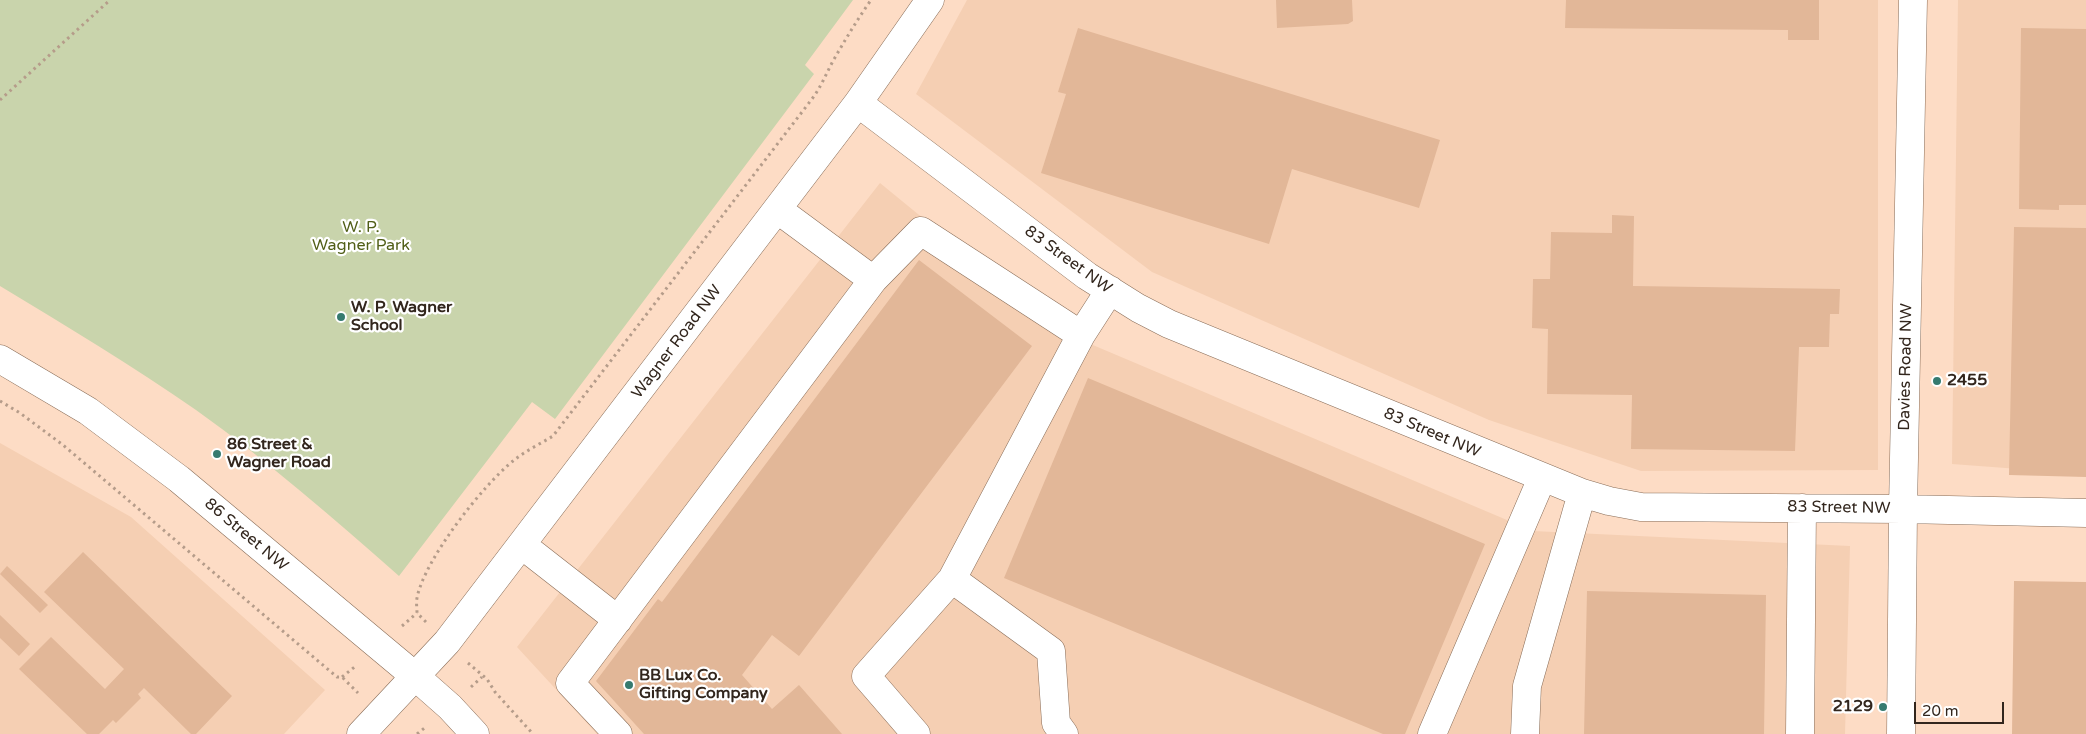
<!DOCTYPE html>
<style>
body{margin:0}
#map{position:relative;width:2086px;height:734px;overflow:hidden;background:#fddcc5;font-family:"Varela Round",sans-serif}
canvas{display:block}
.scale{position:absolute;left:1914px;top:702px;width:90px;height:22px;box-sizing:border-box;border:2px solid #32261d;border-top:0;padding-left:6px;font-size:15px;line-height:18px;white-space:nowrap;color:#32261d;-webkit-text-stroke:4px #fff;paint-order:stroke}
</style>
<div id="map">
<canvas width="2086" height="734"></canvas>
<div class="scale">20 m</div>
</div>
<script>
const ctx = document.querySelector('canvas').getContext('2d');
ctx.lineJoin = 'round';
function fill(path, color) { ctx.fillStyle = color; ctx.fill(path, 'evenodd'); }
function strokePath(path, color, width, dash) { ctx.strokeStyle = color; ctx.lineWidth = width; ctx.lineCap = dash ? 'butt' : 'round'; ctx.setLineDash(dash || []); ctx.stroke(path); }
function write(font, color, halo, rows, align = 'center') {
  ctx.font = font + ' "Varela Round",sans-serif'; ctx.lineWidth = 4.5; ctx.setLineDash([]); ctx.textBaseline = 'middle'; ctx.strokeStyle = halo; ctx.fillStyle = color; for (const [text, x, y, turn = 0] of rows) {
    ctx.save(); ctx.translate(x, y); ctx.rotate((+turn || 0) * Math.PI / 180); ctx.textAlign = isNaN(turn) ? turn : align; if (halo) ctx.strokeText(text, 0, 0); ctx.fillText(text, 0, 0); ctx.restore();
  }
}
fill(new Path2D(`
 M967,0h911v470l-237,1 -152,-51 -337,-148 -236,-178z
 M1958,0h128v474l-134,-10z
 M880,183l182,149 471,199 317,15 -5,188h-1248l-80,-87z
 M0,443l131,74 194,173 -41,44h-284z`), '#f5cfb3');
fill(new Path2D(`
 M0,0h853l-48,65 9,9 -259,345 -23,-17 -133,174c-66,-58 -131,-115 -203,-166 -63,-44 -130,-84 -196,-124z`), '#c9d4ac');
fill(new Path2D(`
 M1276,0h76l1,21 -5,3 -71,4z
 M1566,0h253v40h-31v-10l-223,-2z
 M1078,28l362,112 -21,68 -127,-39 -23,75 -228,-71 25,-79 -8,-2z
 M2021,28l65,1v176h-27v5l-40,-1z
 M1612,215l22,1 -1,70 207,3 -1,25h-9l-1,33h-30l-4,104 -164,-2 1,-54 -85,-1 1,-65 -16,-1 1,-49h17l1,-47 61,1z
 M2014,227l72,1v249l-77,-2z
 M919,260l113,86 -233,310 -27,-21 -30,40 30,34 27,-24 43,49h-198l-48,-53 62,-82 4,3z
 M1088,378l397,166 -80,190h-22l-379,-156z
 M83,552l149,144 -36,38h-5l-47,-46 -6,6 3,4 -25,25 -3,-3 -14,14h-12l-68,-65 32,-32 54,52 19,-20 -80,-77z
 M7,566l41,39 -8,8 -40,-39z
 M2014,581l72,1v152h-74z
 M1587,591l179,4 -2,139h-180z
 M0,615l30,29 -11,12 -19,-18z`), '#e2b798');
const minor = new Path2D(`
 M858,103l229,173 51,32 31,16 413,169 27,8 32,6 262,2 183,4
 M873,280l48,-49 160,104
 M0,359l88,52 91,68 237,198 34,30 25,27
 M522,545l96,75
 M952,579l99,72 5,72 8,11
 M361,734l86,-92 411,-539 72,-103
 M618,734l-48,-51 303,-403 -96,-71
 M916,734l-50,-58 86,-97 129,-244 29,-45
 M1432,734l110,-256
 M1525,734l2,-48 55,-193
 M1800,734l2,-226
 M1901,734l2,-225 10,-509`);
strokePath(minor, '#896d58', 29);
strokePath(new Path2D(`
 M0,100l110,-100
 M0,401l20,12 43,32 274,232h5l16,16
 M426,622l-9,-9c0,-5 -1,-10 0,-15 7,-38 66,-113 96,-137 12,-10 27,-17 40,-25l259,-337c9,-12 14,-25 21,-38 12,-21 24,-41 38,-61
 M402,626l15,-13
 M468,663l19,16 8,13 38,42
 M342,677l15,-12
 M471,687l11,-10
 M417,734l10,-8`), '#b59c8a', 3, [2.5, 4]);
strokePath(minor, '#fff', 28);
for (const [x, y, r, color] of [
 [341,317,5,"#367a6f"],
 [1937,381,5,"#367a6f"],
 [217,454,5,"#367a6f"],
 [629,685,5,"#367a6f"],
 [1883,707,5,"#367a6f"]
]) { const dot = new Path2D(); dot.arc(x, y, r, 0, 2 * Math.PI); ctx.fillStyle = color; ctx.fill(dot); strokePath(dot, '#fff', 2); }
write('16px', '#505e17', '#fff', [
 ["W. P.",361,228],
 ["Wagner Park",361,246]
]);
write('16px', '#32261d', '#fff', [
 ["83 Street NW",1068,260,36],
 ["Wagner Road NW",677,342,-53],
 ["Davies Road NW",1906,367,-89],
 ["83 Street NW",1432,433,23],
 ["83 Street NW",1839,508,1],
 ["86 Street NW",246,535,40]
]);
write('bold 16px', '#32261d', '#fff', [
 ["W. P. Wagner",351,308],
 ["School",351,326],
 ["2455",1947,381],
 ["86 Street &",227,445],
 ["Wagner Road",227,463],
 ["BB Lux Co.",639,676],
 ["Gifting Company",639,694],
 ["2129",1873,707,"right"]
], 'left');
</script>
